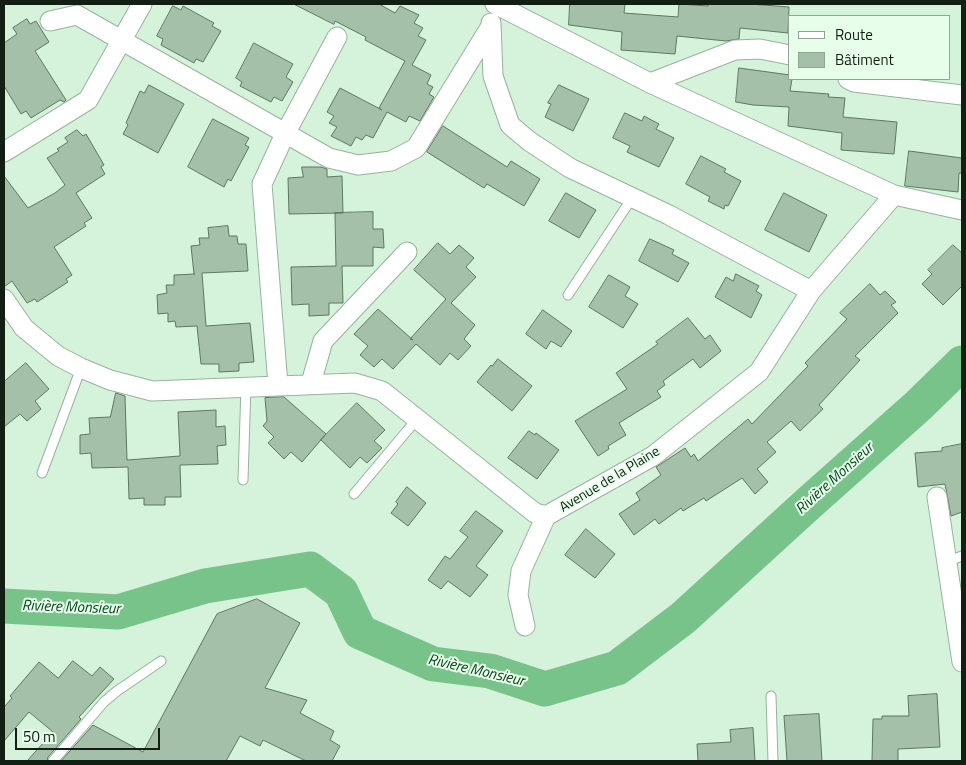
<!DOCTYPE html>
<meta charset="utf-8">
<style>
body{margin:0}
#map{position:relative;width:966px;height:765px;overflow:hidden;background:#d5f2da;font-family:"Titillium Web",sans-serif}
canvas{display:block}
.frame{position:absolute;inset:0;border:5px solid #131e15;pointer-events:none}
.legend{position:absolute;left:788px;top:15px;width:162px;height:65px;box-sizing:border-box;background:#e6feea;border:1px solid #92a495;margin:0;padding:6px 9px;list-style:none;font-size:15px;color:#131e15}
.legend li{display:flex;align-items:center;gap:10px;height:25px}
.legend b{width:25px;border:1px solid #92a495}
.scale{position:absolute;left:15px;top:728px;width:145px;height:22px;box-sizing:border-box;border:2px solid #131e15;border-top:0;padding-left:6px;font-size:15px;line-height:18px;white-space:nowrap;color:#131e15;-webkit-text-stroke:4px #e6feea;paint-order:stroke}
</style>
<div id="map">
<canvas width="966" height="765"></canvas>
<div class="frame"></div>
<ul class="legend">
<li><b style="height:6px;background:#fff"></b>Route</li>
<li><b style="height:14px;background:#a5c0a9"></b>Bâtiment</li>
</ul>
<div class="scale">50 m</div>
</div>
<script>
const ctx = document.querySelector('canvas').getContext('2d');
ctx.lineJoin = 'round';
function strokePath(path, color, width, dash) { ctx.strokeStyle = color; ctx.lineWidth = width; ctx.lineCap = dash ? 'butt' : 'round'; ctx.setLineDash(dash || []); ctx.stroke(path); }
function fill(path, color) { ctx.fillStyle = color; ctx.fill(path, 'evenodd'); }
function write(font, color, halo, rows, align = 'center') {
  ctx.font = font + ' "Titillium Web",sans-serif'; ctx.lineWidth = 4; ctx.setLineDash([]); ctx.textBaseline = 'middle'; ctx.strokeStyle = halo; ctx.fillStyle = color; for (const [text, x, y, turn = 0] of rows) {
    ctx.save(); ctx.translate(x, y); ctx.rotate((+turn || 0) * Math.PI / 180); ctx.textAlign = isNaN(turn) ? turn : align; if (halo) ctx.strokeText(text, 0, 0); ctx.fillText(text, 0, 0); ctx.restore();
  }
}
strokePath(new Path2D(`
 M4,606l114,6 87,-26 105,-17 31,23 19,40 73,32 57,7 55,18 72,-21 66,-50 126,-115 110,-98 43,-42`), '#78c389', 35);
const building = new Path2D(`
 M294,4h85l16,9 5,-7 19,9 -5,8 9,5 -5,8 8,4 -14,25 19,10 -4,9 6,3 -4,7 5,3 -14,24 -11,-5 -3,6 -19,-10 -14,26 -7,-3 -4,5 -6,-3 -5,9 -20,-10 6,-9 -8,-4 5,-7 -7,-4 13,-24 42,22 -3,-2 26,-47 -40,-21 1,-3 -31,-16 -1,3z
 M570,4h55l-1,9 54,4 1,-13 29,2v-2h42l39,3 -1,26 -48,-5 -1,11 -13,2 -49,-5 -2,18 -54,-4 1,-18 -53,-7z
 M173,6l8,4 2,-4 31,17 -2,3 9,5 -18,31 -7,-3 -2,4 -33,-18 2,-6 -6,-3z
 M27,19l3,5 6,-3 13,21 -14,9 31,49 -2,2 -4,-2 -29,18 -5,-7 -5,3 -17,-28v-43l13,-9 -4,-6z
 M254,43l39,21 -7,13 7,5 -11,19 -8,-4 -3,5 -31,-16 2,-4 -6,-4z
 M739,68l51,7v4h2l-2,12 39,3 -1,3 17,1 -2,19 54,5 -3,32 -53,-4 1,-17 -54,-7 1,-19 -36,-2 -17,-3z
 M149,85l35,19 -26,49 -35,-19 5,-9 -2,-2 14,-32 4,2z
 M559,85l30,14 -16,32 -28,-14 6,-13 -3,-1z
 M625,113l17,8 2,-5 15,8 -3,5 18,9 -15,29 -32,-15 3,-6 -17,-8z
 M213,119l36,19 -4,7 4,2 -18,34 -3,-2 -4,8 -36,-20z
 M443,126l64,41 4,-6 29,18 -16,27 -37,-22 -3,4 -57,-36z
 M77,130l6,6 3,-2 18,31 -3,2 4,7 -29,19 16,25 -8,5 2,3 -32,21 18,28 -6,4 2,3 -31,20 -2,-3 -8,4 -15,-22 -8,6v-111l24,32 27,-15 10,-8 -18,-27 12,-7 -2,-2 11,-7 -3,-4z
 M909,151l53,7v15h-3l-1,19 -53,-6z
 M701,156l25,13 -2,3 17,9 -13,25 -3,-1 -1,4 -16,-8 2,-4 -24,-13z
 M302,167h19l6,2v8l15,-1 1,37 -54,1 -1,-36 15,-1z
 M566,193l30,17 -17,28 -30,-17z
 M784,193l43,22 -18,37 -44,-22z
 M373,212v17h10l1,19 -11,-1v19h-31l1,37h-14v12l-20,1v-12l-17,1 -1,-38 45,-1 -1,-53z
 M228,226l1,10h8l1,8h8l2,27 -46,2 4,53 44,-3 4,39 -15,1v8l-20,1v-8h-18l-4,-38 -21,1 -1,-6 -7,1v-9l-10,1 -1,-19 10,-2 -1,-8h8v-10l21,-1h-1l-3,-28 9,-1 -1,-7h10l-1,-10z
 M650,239l24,11 -2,4 17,9 -11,19 -39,-21z
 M438,243l12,11 9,-9 15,13 -8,9 10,10 -25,26 24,22 -11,14 7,7 -13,14 -8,-7 -10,12 -24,-21 -23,25 -11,-10 -8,8 -14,-12 8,-9 -14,-12 24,-25 35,31 -3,-1 36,-40 -32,-29z
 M953,245l9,8v33l-19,19 -21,-21 10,-10 -4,-4z
 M736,274l23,12 -3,5 6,4 -11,23 -36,-21 11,-20 7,4z
 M609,275l21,12 -5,9 13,8 -15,24 -34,-21z
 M870,284l10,11 5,-4 11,11 -5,3 7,8 -43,43 5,4 -41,45 4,4 -23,22 -9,-10 -24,21 9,10 -19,17 11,13 -13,12 -13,-16 -36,23 -2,-3 -21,13 -2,-3 -22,16 -4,-5 -21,16 -15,-21 21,-14 -4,-7 25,-18 -5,-8 29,-19 6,9 3,-3 4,7 50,-42 4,5 56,-58 -3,-3 42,-44 -7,-6z
 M543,310l29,21 -11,16 -10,-6 -5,8 -20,-15z
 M688,318l17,21 5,-4 11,16 -21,17 -7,-9 -30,22 2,4 -8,6 4,6 -42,26 7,12 -18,11 1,3 -11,7 -23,-35 52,-32 -11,-16 42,-29 -2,-2z
 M498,359l34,27 -20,25 -35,-29 14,-17 1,1z
 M26,363l23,26 -14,12 6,8 -14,12 -7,-7 -16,13v-45z
 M116,393l9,3 2,64 53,-4 -2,-44 38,-2v17l9,-1 1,19 -9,1 1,18 -38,1 1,32h-16v8h-21v-7l-15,1 -1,-32 -36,1 -1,-15 -11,1v-19l10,-1 -1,-16 21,-1z
 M284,397l42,37 -24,28 -11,-10 -7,7 -16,-16 6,-6 -11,-11 4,-5 -2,-23z
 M357,403l28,27 -11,11 8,7 -15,15 -7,-6 -10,11 -29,-28z
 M529,431l6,4 1,-2 23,17 -22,29 -29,-21z
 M962,444v68l-11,4 -6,-32 -27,3 -3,-34 27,-2v-3z
 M407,487l19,16 -18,23 -17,-13 7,-9 -2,-2z
 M476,511l27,20 -27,35 12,9 -18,22 -22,-16 -7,8 -13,-9 17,-24 5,3 18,-22 -8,-6z
 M586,529l29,25 -20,24 -30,-23z
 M257,599l43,24 -35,65 42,12 -7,13 34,18 -4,9 10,6 -8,15h-26l-43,-21 -3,6 -20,-10 -14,25h-165l32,-36 50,27 74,-138z
 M73,661l19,15 8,-9 14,12 -35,38 2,2 -33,38 -1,4h-20l26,-29 -24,-20 -25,29v-34l8,-9 -2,-2 29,-34 19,16z
 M937,694l3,53 -42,2v12h-26l1,-42h9v-3h27l-1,-20z
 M819,714l3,47h-35l-3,-45z
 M753,728l2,33h-57l-1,-17 34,-2 -1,-12z`);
fill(building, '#a5c0a9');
strokePath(building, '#5d7762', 1);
const service = new Path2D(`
 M568,295l64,-97
 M42,473l39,-105
 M243,480l3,-94
 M354,494l63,-75
 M946,562l16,-6
 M771,696l2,65
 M53,761l51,-59 13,-11 44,-30`);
const minor = new Path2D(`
 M495,4l155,79 244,112 68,15
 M50,21l27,-6 252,143 29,7 33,-4 25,-13 75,-122
 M491,23l2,53 17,49 19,16 41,27 99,47 142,76
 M848,79l6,3 108,13
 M650,83l85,-33 25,-1 30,6
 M4,152l84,-52 54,-96
 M4,299l20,29 34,28 23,12 29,12 42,11 203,-8 27,8 153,122 11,3
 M311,383l12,-42 84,-89
 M278,385l-16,-201 23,-50 52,-97
 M937,497l25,165
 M525,626l-7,-31 3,-24 25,-55 107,-60 106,-84 52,-81 83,-96`);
strokePath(service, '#97b39c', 11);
strokePath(minor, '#97b39c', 21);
strokePath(service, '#fff', 9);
strokePath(minor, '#fff', 19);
write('14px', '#131e15', '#e6feea', [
 ["Avenue de la Plaine",610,480,-31]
]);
write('italic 15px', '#09431e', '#e6feea', [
 ["Rivière Monsieur",835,479,-42],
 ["Rivière Monsieur",71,608,2],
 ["Rivière Monsieur",476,671,13]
]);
</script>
